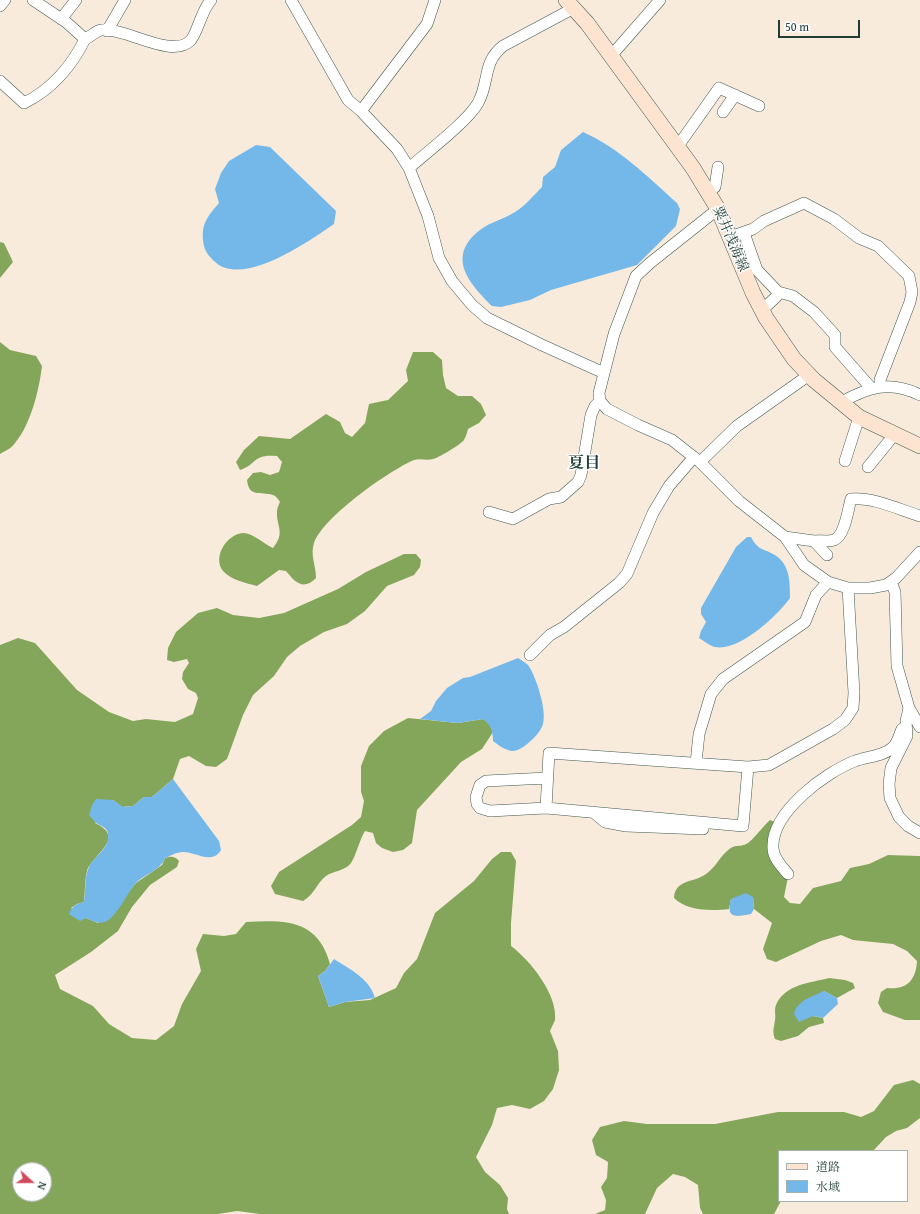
<!DOCTYPE html>
<meta charset="utf-8">
<style>
body{margin:0}
#map{position:relative;width:920px;height:1214px;overflow:hidden;background:#f9ebdc;font-family:"Gentium Book Plus","Noto Serif JP",serif}
canvas{display:block}
.legend{position:absolute;left:778px;top:1150px;width:130px;height:52px;box-sizing:border-box;background:#fff;border:1px solid #a5b1ae;margin:0;padding:5px 7px;list-style:none;font-size:12px;color:#1f3d34}
.legend li{display:flex;align-items:center;gap:8px;height:20px}
.legend b{width:20px;border:1px solid #a5b1ae}
.north{position:absolute;left:12px;top:1162px;width:40px;height:40px;box-sizing:border-box;background:#fff;border:1px solid #a5b1ae;border-radius:50%;rotate:111deg;font-size:11px;font-weight:700;line-height:16px;text-align:center;color:#1f3d34}
.north::after{content:'';display:block;margin:auto;width:14px;height:18px;background:#d1495b;clip-path:polygon(50% 0,100% 100%,50% 72%,0 100%)}
.scale{position:absolute;left:778px;top:20px;width:82px;height:18px;box-sizing:border-box;border:2px solid #1f3d34;border-top:0;padding-left:5px;font-size:12px;line-height:14px;white-space:nowrap;color:#1f3d34;-webkit-text-stroke:3px #fff;paint-order:stroke}
</style>
<div id="map">
<canvas width="920" height="1214"></canvas>
<ul class="legend">
<li><b style="height:5px;background:#fde4d1"></b>道路</li>
<li><b style="height:11px;background:#74b8ea"></b>水域</li>
</ul>
<div class="north">N</div>
<div class="scale">50 m</div>
</div>
<script>
const ctx = document.querySelector('canvas').getContext('2d');
ctx.lineJoin = 'round';
function fill(path, color) { ctx.fillStyle = color; ctx.fill(path, 'evenodd'); }
function strokePath(path, color, width, dash) { ctx.strokeStyle = color; ctx.lineWidth = width; ctx.lineCap = dash ? 'butt' : 'round'; ctx.setLineDash(dash || []); ctx.stroke(path); }
function write(font, color, halo, rows, align = 'center') {
  ctx.font = font + ' "Gentium Book Plus","Noto Serif JP",serif'; ctx.lineWidth = 3; ctx.setLineDash([]); ctx.textBaseline = 'middle'; ctx.strokeStyle = halo; ctx.fillStyle = color; for (const [text, x, y, turn = 0] of rows) {
    ctx.save(); ctx.translate(x, y); ctx.rotate((+turn || 0) * Math.PI / 180); ctx.textAlign = isNaN(turn) ? turn : align; if (halo) ctx.strokeText(text, 0, 0); ctx.fillText(text, 0, 0); ctx.restore();
  }
}
fill(new Path2D(`
 M0,242l4,1 9,19 -13,16z
 M0,342l10,8 26,6 6,10c-3,24 -11,58 -27,77 -3,5 -10,8 -15,11z
 M413,352h20l9,8 1,15 3,13 12,8h14l9,8 5,11 -7,8 -11,6c-1,4 -3,11 -6,13 -4,4 -24,16 -29,17 -6,2 -13,-1 -19,1 -24,10 -91,57 -100,83 -4,12 2,23 2,35 -13,13 -21,4 -30,-7l-7,-1 -22,16c-11,-3 -26,-6 -34,-15 -11,-14 4,-37 20,-38 10,0 21,11 30,15 13,-16 3,-21 4,-37 0,-3 2,-7 3,-9 -2,-3 -4,-6 -7,-7 -13,-4 -24,3 -26,-15l6,-7 8,-1 9,3 9,-3 3,-10 -5,-6c-25,-2 -19,8 -37,14l-4,-8 8,-12 15,-14 31,3 36,-25 14,8 5,11 7,4 13,-14 4,-19 19,-4 20,-19 -2,-11z
 M404,554h12l5,6 -1,7 -6,8 -27,11 -22,25 -18,13 -23,8 -24,14 -13,11 -13,19 -21,19 -10,20 -16,44 -11,8 -10,-1 -17,-10 -9,3 -7,20 -21,18h-8l-11,9 -11,1 -9,-7 -18,23c32,15 -2,31 -8,48 -2,7 -2,22 -3,31l-7,2 -6,4 15,10 12,5 23,-18 4,-9 11,-13 26,-18 3,-7c6,-2 10,-2 14,3l-2,6 -27,18 -18,22 -14,24 -27,21 -36,23 5,14 33,17 16,18 23,14 24,2 18,-14 8,-22 19,-33 -5,-22 7,-15 21,2 12,-2 10,-12c39,-2 72,-3 84,42l-5,7 -7,5 11,31 16,-5 25,-2 26,-12 8,-15 13,-14 18,-46 39,-32 18,-22 9,-7h10l5,9 -5,62v23c19,14 47,49 44,74 -1,3 -4,8 -5,11l8,20 1,19 -6,19 -9,12 -14,8 -18,-4 -15,3 -5,17 -16,32 9,15 15,13 8,13 -1,11 2,5h-249l-23,-3 -19,3h-218v-569l18,-7 17,5 42,47 32,22 24,9 13,-2 29,3 18,-8 5,-16 -2,-5 -8,-4 -6,-10 1,-7 6,-9 -2,-4 -13,3 -7,-2 1,-12 8,-16 22,-19 19,-5 16,7 26,3 25,-5 54,-24 28,-17zM20,1170h24v24h-24z
 M408,718l50,5 25,-4 7,5 3,8 -11,17 -21,13 -44,48 -5,33 -9,7 -10,2 -11,-4 -6,-5 -3,-10 -8,-2c-6,10 -8,22 -14,32 -6,8 -18,8 -25,13 -10,8 -11,18 -23,25l-28,-7 -4,-8 8,-14 73,-47 9,-8 3,-16 -3,-9v-26l8,-20 15,-15z
 M770,820l10,4 -6,26 14,27 -4,20 6,6 10,1 13,-16 28,-7 9,-13 19,-4 19,-9 32,1v164h-15l-22,-8 -5,-9 3,-11 6,-4c20,2 29,-8 30,-27l-10,-10 -14,-7 -40,-4 -12,-5 -20,6 -45,21 -9,-3 -4,-10 9,-26 -18,-14 -1,-12 -22,2 -2,10c-18,2 -42,2 -55,-11 1,-19 20,-15 32,-24 9,-6 13,-16 21,-23 9,-8 11,-3 19,-7 6,-2 17,-18 24,-24z
 M829,978l16,2 8,3 2,5 -18,10 -13,-7 -11,25 10,2 1,5 -15,4 -11,9 -17,5 -6,-2c-3,-8 -1,-11 0,-19 1,-4 -1,-11 1,-15 9,-21 34,-22 53,-27z
 M913,1080l7,4v34l-13,10 -11,3 -10,6 -13,14h-94v50h2l-7,13h-71l-3,-6 -2,-23 -13,-8 -12,-3 -16,14 -12,26h-50l10,-4 1,-10 -5,-13 6,-9 1,-16 -12,-7 -4,-15 8,-13 24,-6 23,3h68l63,-12h66l17,5 13,-6 20,-26z`), '#84a65a');
fill(new Path2D(`
 M583,132c36,16 64,44 94,71l3,6 -4,17 -39,39 -86,25 -21,10 -29,7 -9,-1c-22,-22 -47,-49 -12,-76 10,-8 24,-11 35,-18 10,-6 19,-17 27,-25l1,-10 12,-10 6,-17z
 M256,145l14,2 66,64 -2,13c-25,17 -92,65 -120,37 -5,-5 -8,-8 -10,-15 -4,-20 2,-28 15,-43l-4,-14 6,-16 8,-12z
 M747,537h4c7,13 11,11 22,17 17,9 17,27 17,44 -12,17 -51,54 -75,49 -5,-1 -11,-6 -16,-9l2,-7 5,-9 -5,-8v-6l35,-61z
 M518,658c3,2 7,4 10,7 8,11 19,45 15,59 -2,9 -21,28 -31,27 -7,-1 -14,-6 -19,-10 0,-10 -2,-16 -10,-22l-25,4 -38,-4 11,-8 5,-10 11,-13 16,-10 7,-1z
 M173,779l46,62 2,9c-9,15 -25,2 -38,2 -6,0 -13,4 -18,6 -5,13 -21,16 -30,26 -8,10 -17,30 -28,37 -7,4 -14,0 -21,-3l-6,3 -11,-7c3,-8 7,-10 15,-12 2,-12 0,-27 6,-37 6,-10 20,-17 18,-31 -1,-8 -9,-8 -13,-12 -2,-2 -4,-5 -6,-7l3,-10 4,-6 17,1 10,7 10,-1 11,-9h8z
 M746,893l7,4 1,12 -3,5c-16,3 -25,5 -20,-15z
 M334,959c16,10 36,20 41,39l-30,4 -16,5 -11,-31 7,-5z
 M824,991l13,7 1,6 -15,14 -10,-2 -14,6 -5,-8c4,-14 17,-17 30,-23z`), '#74b8ea');
const minor = new Path2D(`
 M33,0l33,22 19,17c5,-2 11,-8 16,-9 24,-3 70,29 89,11 7,-6 11,-30 21,-41
 M291,0l57,100 13,11 36,38 12,19 19,48 11,42 13,23 20,24 15,13 55,27 62,28
 M0,6l5,-6
 M61,19l15,-19
 M107,31l18,-31
 M611,56l49,-56
 M0,81l24,22c27,-13 48,-37 61,-64
 M361,111l66,-87 8,-24
 M723,112l12,-17
 M678,146l41,-58 40,18
 M409,168c18,-16 58,-46 69,-65 12,-22 4,-40 25,-57l71,-38
 M708,191l7,-4 3,-20
 M718,209l-68,54 -14,13 -22,58 -15,59 1,8 7,8 31,16 34,15 28,22 39,39 46,36 19,28 24,17 20,6h22l16,-3 10,-7 24,-26
 M744,233l13,37 21,22 15,4 21,16 21,23v12l36,41
 M730,237l23,-8 11,-8 40,-18 30,16 25,19 19,8 31,30 3,16 -2,10 -30,78v6
 M762,310l14,-13 2,-5
 M840,403c28,-16 50,-23 80,-8
 M845,461l14,-44
 M700,462l37,-36 72,-51
 M868,467l26,-32
 M489,512l24,7 36,-20 12,-2 17,-15 3,-7 10,-60 4,-9 5,-5
 M785,537l29,4 13,14
 M814,541c6,-1 14,1 20,-1 11,-4 14,-31 17,-41 22,-2 47,10 69,17
 M891,582l4,10 2,74 12,42 -3,13 1,15 -16,32 -2,16 1,14 9,19 9,9 12,7
 M530,655l20,-20 14,-8 55,-44 8,-9 26,-61 16,-27 25,-29
 M909,708l11,19
 M696,763l3,-29 12,-40 12,-15 82,-57 11,-27 12,-13
 M547,778l-61,3 -6,4 -4,12 1,7 3,4 10,3 56,-3 197,18 5,-59
 M546,808l3,-55 199,14 21,-2 64,-36 12,-9 8,-12 1,-15 -6,-105
 M593,812l12,10 21,4 77,3
 M788,874c-6,-7 -15,-16 -15,-26 -2,-36 53,-76 82,-87 12,-5 27,-4 37,-13 6,-5 7,-13 10,-19`);
const secondary = new Path2D(`
 M566,0l21,23 106,145 25,41 35,84 13,25 28,41 20,21 45,37 61,29`);
strokePath(minor, '#40574d', 12);
strokePath(secondary, '#40574d', 16);
strokePath(minor, '#fff', 11);
strokePath(secondary, '#fde4d1', 15);
write('14px', '#1f3d34', '#fff', [
 ["粟井浅海線",730,239,67]
]);
write('bold 16px', '#1f3d34', '#fff', [
 ["夏目",584,464]
]);
</script>
